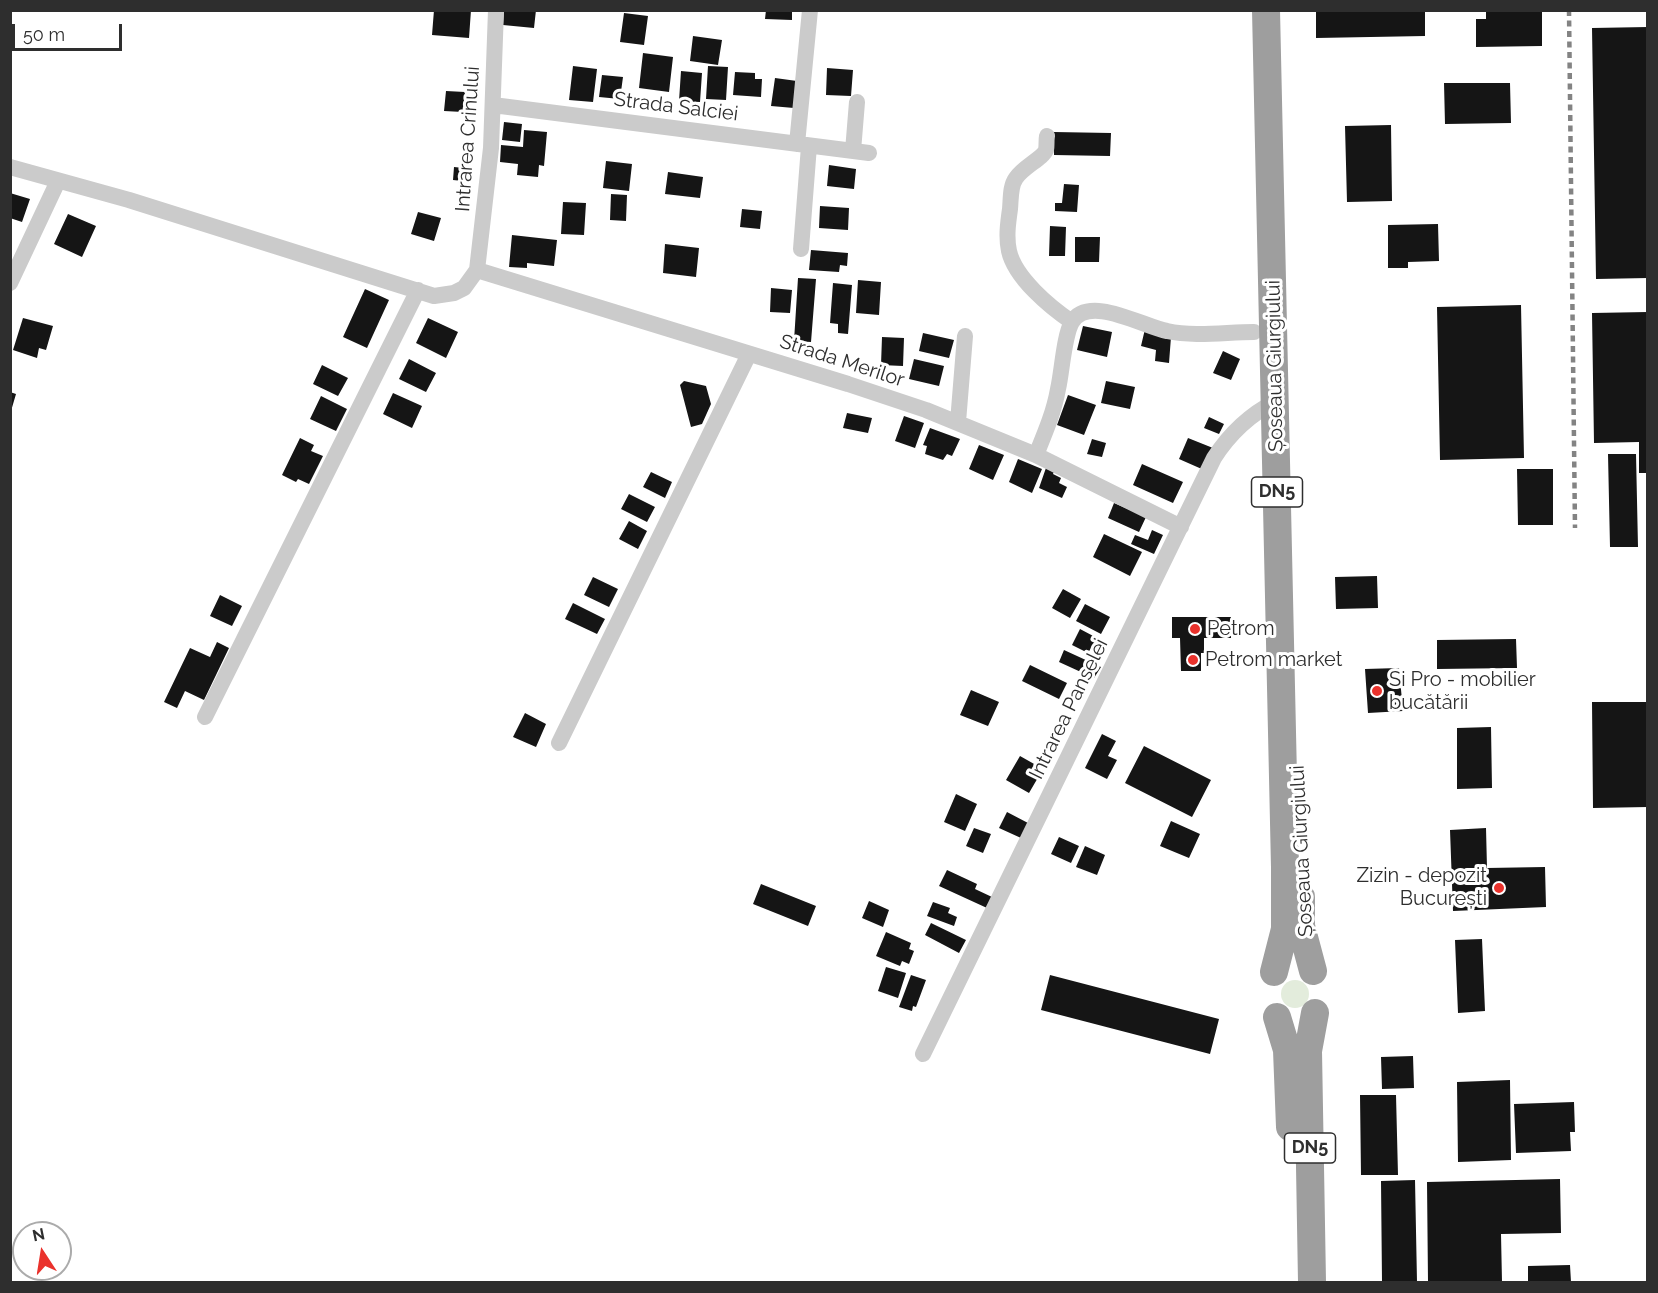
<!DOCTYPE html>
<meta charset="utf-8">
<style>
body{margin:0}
#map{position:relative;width:1658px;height:1293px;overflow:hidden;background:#fff;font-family:Raleway,sans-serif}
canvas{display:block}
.frame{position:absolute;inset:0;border:12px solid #2e2e2e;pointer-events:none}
.north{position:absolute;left:12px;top:1221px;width:60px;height:60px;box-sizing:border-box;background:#fff;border:2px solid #ababab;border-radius:50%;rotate:348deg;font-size:16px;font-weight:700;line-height:24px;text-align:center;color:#2e2e2e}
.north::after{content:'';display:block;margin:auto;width:21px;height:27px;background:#ea322c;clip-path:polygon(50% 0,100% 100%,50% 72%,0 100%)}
.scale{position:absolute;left:12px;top:24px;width:110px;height:27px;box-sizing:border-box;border:3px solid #2e2e2e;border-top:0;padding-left:8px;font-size:18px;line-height:21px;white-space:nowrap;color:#2e2e2e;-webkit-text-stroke:4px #fff;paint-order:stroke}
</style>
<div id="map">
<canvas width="1658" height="1293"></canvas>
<div class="frame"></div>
<div class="north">N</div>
<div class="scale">50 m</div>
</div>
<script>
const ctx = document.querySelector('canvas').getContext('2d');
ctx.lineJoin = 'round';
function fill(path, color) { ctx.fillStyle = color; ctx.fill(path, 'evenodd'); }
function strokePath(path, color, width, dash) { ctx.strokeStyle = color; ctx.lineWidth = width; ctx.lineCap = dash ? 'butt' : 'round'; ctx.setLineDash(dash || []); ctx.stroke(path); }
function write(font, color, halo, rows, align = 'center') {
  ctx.font = font + ' Raleway,sans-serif'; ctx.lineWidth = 6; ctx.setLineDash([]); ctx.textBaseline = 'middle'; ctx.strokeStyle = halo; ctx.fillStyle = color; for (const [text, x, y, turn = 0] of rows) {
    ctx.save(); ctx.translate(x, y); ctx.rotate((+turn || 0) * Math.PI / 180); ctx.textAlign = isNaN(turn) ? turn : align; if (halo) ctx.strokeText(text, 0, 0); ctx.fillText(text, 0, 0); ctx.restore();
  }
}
fill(new Path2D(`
 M1281 994a14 14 0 1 1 28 0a14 14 0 1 1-28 0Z`), '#e3ecdc');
fill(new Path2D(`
 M434,10h37l-2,28 -37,-3z
 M504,10h32l-2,18 -31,-3z
 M766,10h26v10l-27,-1z
 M1316,10h109v26l-109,2z
 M1486,10h56v36l-66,1v-28h10z
 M624,13l24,3 -4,29 -24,-3z
 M1648,27v251l-52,1 -4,-251z
 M693,36l29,4 -4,25 -28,-4z
 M643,53l30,4 -4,35 -30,-4z
 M573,66l24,3 -4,33 -24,-2z
 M708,66l20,1 -2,33 -20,-1z
 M827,68l26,2 -2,26 -25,-1z
 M681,71l21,2 -2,29 -21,-1z
 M735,72l20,1v6h7l-1,18 -28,-2z
 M602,75l21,2 -3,22 -21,-2z
 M775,78l22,3 -3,27 -23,-2z
 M1444,83h66l1,40 -66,1z
 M446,91l19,1 -2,20 -19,-1z
 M504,122l18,2 -2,18 -18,-2z
 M1391,125l1,76 -45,1 -2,-76z
 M524,130l23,2 -3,34 -5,-1 -1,12 -21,-2 1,-11 -18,-2 1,-17 22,2z
 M1054,132l57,1 -1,23 -56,-1z
 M606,161l26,3 -3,27 -26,-3z
 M829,165l27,4 -2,20 -27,-3z
 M454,167l19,2 -1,13 -19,-2z
 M668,172l35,5 -3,21 -35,-4z
 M1064,184l15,1 -2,27 -22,-1v-8h7z
 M10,193l20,6 -8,23 -12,-4z
 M611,194l16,1 -1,26 -16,-1z
 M563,202l23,1 -2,32 -23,-1z
 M820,206l29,2 -1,22 -29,-2z
 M742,209l20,2 -2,18 -20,-2z
 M418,212l23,6 -7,23 -23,-7z
 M68,214l28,12 -14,31 -28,-13z
 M1438,224l1,37 -31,1v6h-20v-43z
 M1050,226l16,1 -1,29h-16z
 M512,235l45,5 -3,26 -27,-3v5l-18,-1z
 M1075,237h25l-1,25h-24z
 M665,244l34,4 -3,29 -33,-4z
 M811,250l37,3 -1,13 -7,-1 -1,7 -30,-2z
 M798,278l18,1 -5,63 -17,-1z
 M858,280l23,2 -2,33 -23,-2z
 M833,283l19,2 -4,49 -10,-1v-9l-8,-1z
 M771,288l21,2 -2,23 -20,-1z
 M365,289l24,11 -22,48 -24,-11z
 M1521,305l3,153 -84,2 -3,-153z
 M1648,312v161h-9v-31l-45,1 -2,-130z
 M23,318l30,8 -7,24 -7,-2 -2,10 -24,-8z
 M428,318l30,14 -12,26 -30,-15z
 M1083,326l29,6 -5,25 -30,-7z
 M1145,329l26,8 -2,26 -14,-2 1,-11 -15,-4z
 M923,333l31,7 -5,18 -30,-7z
 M882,337l22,1 -1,28 -22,-1z
 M1223,351l17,8 -9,21 -18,-7z
 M409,359l27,14 -10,19 -27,-13z
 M914,359l30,7 -5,20 -30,-7z
 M322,365l26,13 -10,18 -25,-12z
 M684,381l22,5 5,18 -9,20 -11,3 -11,-42z
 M1106,381l29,6 -5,22 -29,-6z
 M10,392l6,2 -5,17 -1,-1z
 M393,393l29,13 -10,22 -29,-14z
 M1068,395l28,10 -12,30 -27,-10z
 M321,396l26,13 -11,22 -26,-12z
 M847,413l25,5 -4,15 -25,-5z
 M904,416l20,7 -9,25 -20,-7z
 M1209,417l15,7 -5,10 -15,-6z
 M930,428l30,11 -8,17 -5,-2 -4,6 -18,-6 2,-8 -4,-1z
 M300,438l14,7 -3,6 12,5 -14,28 -11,-5 -2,3 -14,-7z
 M1188,438l25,10 -9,22 -25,-11z
 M1092,439l14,4 -4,14 -15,-3z
 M979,445l25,10 -11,25 -24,-11z
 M1608,454h28l2,93h-28z
 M1018,459l24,10 -10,24 -23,-11z
 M1142,464l41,18 -10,21 -40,-18z
 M1047,465l8,4 -2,5 8,4 -2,5 8,4 -5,11 -23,-10z
 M1517,469h36v56h-35z
 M651,472l21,10 -7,16 -22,-11z
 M629,494l26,13 -8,15 -26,-13z
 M1114,503l32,14 -7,15 -31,-14z
 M629,521l18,10 -9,18 -19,-10z
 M1152,530l11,5 -9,19 -23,-10 4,-9 13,5z
 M1104,534l38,18 -12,24 -37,-19z
 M1377,576l1,32 -42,1 -1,-32z
 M593,577l25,12 -9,18 -25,-12z
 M1063,589l18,10 -11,19 -18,-10z
 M220,595l22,11 -10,20 -22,-10z
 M573,603l32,16 -8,15 -32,-15z
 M1085,604l25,13 -9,17 -25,-13z
 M1172,617h59v21h-27v15h-3v18h-20l-1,-33h-8z
 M1080,629l17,9 -9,15 -16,-8z
 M1516,639l1,29 -80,1v-29z
 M217,642l12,6 -25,52 -19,-9 -8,17 -13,-6 26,-54 20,9z
 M1064,650l37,17 -7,11 -35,-16z
 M1030,665l37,18 -8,16 -37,-18z
 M1399,668l4,43 -35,2 -3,-44z
 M971,690l28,12 -11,24 -28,-11z
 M1592,702h56v105l-55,1z
 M525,713l21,11 -10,23 -23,-10z
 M1491,727l1,61 -35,1v-61z
 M1102,734l14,7 -8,15 9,4 -10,19 -22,-11z
 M1144,746l67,34 -19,37 -67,-34z
 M1020,756l23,13 -14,24 -23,-13z
 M956,794l21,10 -12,27 -21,-9z
 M1007,812l21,11 -7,15 -22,-10z
 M1171,821l29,13 -11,24 -29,-12z
 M974,828l17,6 -8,19 -17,-7z
 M1486,828l1,40 58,-1 1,40 -93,4 -3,-81z
 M1059,837l20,9 -8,17 -20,-9z
 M1085,846l20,9 -8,20 -21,-8z
 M947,870l30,14 -2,5 17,8 -5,11 -48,-22z
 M761,884l55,22 -8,20 -55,-22z
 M869,901l20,9 -6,17 -21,-9z
 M933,902l17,6 -2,5 9,4 -3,9 -27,-10z
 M931,923l35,17 -7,13 -34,-18z
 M886,932l25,11 -2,6 5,2 -5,13 -7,-3 -2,5 -24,-10z
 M1482,939l3,72 -27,2 -3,-73z
 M886,967l20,6 -8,25 -20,-7z
 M911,975l15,5 -10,27 -3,-1 -1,5 -13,-4z
 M1050,975l169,44 -9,35 -169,-44z
 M1413,1056l1,32 -32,1 -1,-32z
 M1510,1080l1,80 -53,2 -1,-80z
 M1360,1095h36l2,80h-37z
 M1574,1102l1,30h-5l1,19 -55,2 -2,-49z
 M1560,1179l1,54 -60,1 1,48h-74l-1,-100z
 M1415,1180l2,102h-35l-1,-101z
 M1570,1265l1,17h-43v-16z`), '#151515');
strokePath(new Path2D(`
 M493,105l376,48
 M1047,136c-1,5 0,10 -1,14 -3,8 -23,17 -30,28 -6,8 -5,21 -6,31 -2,14 -4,28 -1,42 6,27 41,56 63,71
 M797,144l13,-134
 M853,151l4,-49
 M10,167l119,33 305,96 20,-3 10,-5 13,-18 14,-122 5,-138
 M801,249l8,-103
 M477,270l371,114 78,26 110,45 145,72
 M10,283l48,-102
 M958,422l7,-86
 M1036,455c9,-22 18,-43 22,-66 4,-17 6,-54 14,-67 17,-28 72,5 95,9 28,6 59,1 87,1
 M205,717l213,-427
 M559,743l190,-389
 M923,1054l291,-596c16,-25 35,-43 62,-57`), '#cbcbcb', 16);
strokePath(new Path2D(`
 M1266,10l19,857v62l-11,43
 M1301,897v29l12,45
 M1277,1017l10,33 3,77
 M1312,1282l-4,-231 7,-38`), '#9e9e9e', 28);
strokePath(new Path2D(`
 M1569,10l6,518`), '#838383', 4.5, [6, 4.5]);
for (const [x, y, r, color] of [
 [1195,629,6,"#ea322c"],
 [1193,660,6,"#ea322c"],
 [1377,691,6,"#ea322c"],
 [1499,888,6,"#ea322c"]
]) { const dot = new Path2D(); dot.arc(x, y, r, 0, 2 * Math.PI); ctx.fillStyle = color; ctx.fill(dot); strokePath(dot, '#fff', 2); }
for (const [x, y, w] of [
 [1277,492,51],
 [1310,1148,51]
]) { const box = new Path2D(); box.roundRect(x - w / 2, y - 15, w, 30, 4.5); ctx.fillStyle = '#fff'; ctx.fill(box); strokePath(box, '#2e2e2e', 1.5); }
write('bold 18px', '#2e2e2e', null, [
 ["DN5",1277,492],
 ["DN5",1310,1148]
]);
write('20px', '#2e2e2e', '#fff', [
 ["Strada Salciei",676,107,7],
 ["Intrarea Crinului",468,139,-86],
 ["Strada Merilor",842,361,18],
 ["Șoseaua Giurgiului",1275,366,-91],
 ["Intrarea Panselei",1069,709,-64],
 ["Șoseaua Giurgiului",1302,851,-93]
]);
write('20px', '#2e2e2e', '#fff', [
 ["Petrom",1207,629],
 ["Petrom market",1205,660],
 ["Si Pro - mobilier",1389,680],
 ["bucătării",1389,703],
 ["Zizin - depozit",1487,876,"right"],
 ["București",1487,899,"right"]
], 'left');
</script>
